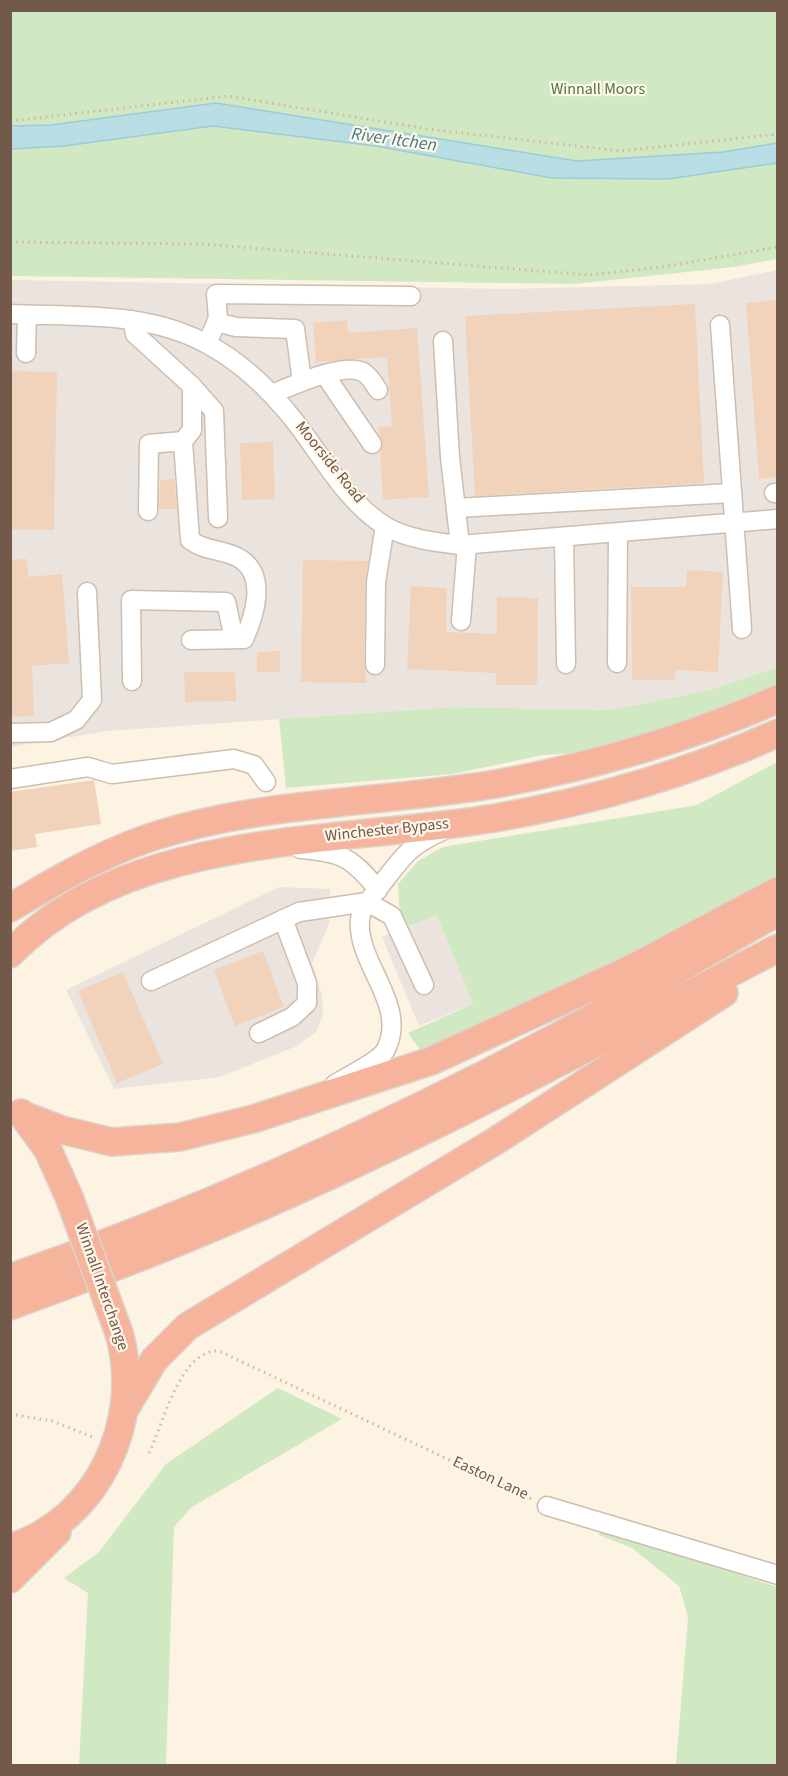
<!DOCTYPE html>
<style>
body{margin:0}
#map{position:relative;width:788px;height:1776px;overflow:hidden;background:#fcf3e3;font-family:"Source Sans 3",sans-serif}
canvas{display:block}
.frame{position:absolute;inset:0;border:12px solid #735949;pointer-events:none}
</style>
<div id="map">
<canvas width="788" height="1776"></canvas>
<div class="frame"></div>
</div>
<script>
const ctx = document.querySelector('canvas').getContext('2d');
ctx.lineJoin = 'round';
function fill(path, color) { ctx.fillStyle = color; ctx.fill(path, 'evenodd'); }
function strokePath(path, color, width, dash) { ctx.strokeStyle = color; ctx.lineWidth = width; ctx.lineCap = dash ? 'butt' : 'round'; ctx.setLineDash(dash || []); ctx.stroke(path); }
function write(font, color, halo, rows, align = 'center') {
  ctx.font = font + ' "Source Sans 3",sans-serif'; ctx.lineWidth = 4.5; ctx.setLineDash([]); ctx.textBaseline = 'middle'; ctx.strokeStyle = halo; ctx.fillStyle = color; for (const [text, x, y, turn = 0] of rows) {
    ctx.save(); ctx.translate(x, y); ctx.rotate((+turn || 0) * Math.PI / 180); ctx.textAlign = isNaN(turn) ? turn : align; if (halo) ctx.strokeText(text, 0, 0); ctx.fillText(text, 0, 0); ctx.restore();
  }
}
fill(new Path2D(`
 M777,270v397l-67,23 -99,20 -156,-3 -347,24 -97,16v-467l493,9 207,-5z
 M279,887l51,2 -1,35 -17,39 10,32 1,21 -7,16 -19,14 -77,31 -106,12 -48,-99z
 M437,916l36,88 -54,22 -37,-89z`), '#ebe4de');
fill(new Path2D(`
 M10,11h767v142l-184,18 -373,-55 -209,20z
 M213,126l455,53 109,-16v96l-44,8 -159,17 -563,-8 -1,-127 54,-3z
 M777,667v21l-156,62 -78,5 -90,19 -167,14 -7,-69 176,-12 156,3 99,-20z
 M777,762v121l-290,142 -67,25 -12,-17 65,-29 -36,-88 -30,11 -8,-22 -1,-21 20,-23 25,-14 254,-42z
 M278,1388l64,31 -150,88 -18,20 -8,238h-87l9,-172 -24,-15 35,-26 67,-88z
 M601,1528l176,59v178h-101l12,-148 -9,-31 -47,-38 -33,-13z`), '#d1e9c2');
const water = new Path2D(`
 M216,103l361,58 146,-9 54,-9v20l-109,16 -116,-1 -177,-32 -162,-20 -149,20 -53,3v-23l40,-1z`);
fill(water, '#b8dde5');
strokePath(water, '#9eccd6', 1.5);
fill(new Path2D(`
 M777,300v177l-18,2 -13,-176z
 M695,304l9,179 -229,13 -10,-180z
 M347,320l1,13 69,-5 12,169 -46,3 -3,-48 3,-8 -5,-17 14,-1 -5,-69 -71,5 -3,-39z
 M10,371l47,1 -3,158 -44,-1z
 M273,442l2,57 -33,1 -2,-57z
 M174,479l3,30h-18l1,-29z
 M27,559l1,18 34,-3 7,89 -37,3 2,50 -24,1v-157z
 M303,560l65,1 -3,21 -1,83 3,18 -66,-1z
 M687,570l36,2 -5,100 -43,-2v10h-43l-1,-93h55z
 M411,586l36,2 -1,44 51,2v-37l41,1 -1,87h-41v-12l-89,-4z
 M280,651v21h-23v-20z
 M184,672h51l1,29 -51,1z
 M94,780l7,44 -66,10 2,13 -27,4v-59z
 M263,951l21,56 -49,19 -21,-56z
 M123,972l40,92 -46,19 -39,-92z`), '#f1d2bb');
const minor = new Path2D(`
 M10,314c67,3 136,-3 197,30 34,18 62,45 86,75 28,35 52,82 92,107 22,13 50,16 75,19l318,-26
 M132,320l3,14 57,52 22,25 4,107
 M216,322l20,5 59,2 7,53
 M720,325l22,304
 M443,341l7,116 10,88
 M207,343l11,-24 -2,-25 195,2
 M26,353l1,-38
 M325,375l47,69
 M272,394c20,-8 70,-32 91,-22 7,4 11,12 15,18
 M183,441l7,99c15,12 37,9 52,20 25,18 12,57 2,79l-53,1
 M774,493h4
 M456,508l276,-15
 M148,511l1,-67 34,-3 9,-11v-44
 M564,538l2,126
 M461,621l6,-77
 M617,663l1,-130
 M375,665l1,-83 9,-56
 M132,681l-1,-81 95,2 8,37
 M10,733l41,-1 25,-12 16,-20 -5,-108
 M10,779l78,-12 24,7 122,-15 20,6 12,17
 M300,849c41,3 52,8 78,41
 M151,981l148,-69 68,-10 25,14 32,69
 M259,1033l33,-16 15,-14v-20l-24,-64
 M335,1084c12,-7 44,-23 50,-33 25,-45 -29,-87 -25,-131 1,-15 16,-27 24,-39 20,-26 27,-36 58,-50
 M547,1506l231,69`);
const highway = new Path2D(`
 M10,908c43,-26 86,-51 133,-68 115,-40 239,-36 358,-57 97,-18 186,-44 277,-84
 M10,954c118,-124 330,-110 485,-136 98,-17 192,-44 283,-85
 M21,1113l27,37 21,47
 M23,1115l39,15 50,12 68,-5 73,-18 178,-58 202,-93 145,-77
 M10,1278c187,-65 369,-147 543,-239 76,-40 150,-85 225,-127
 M10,1306c67,-25 134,-49 199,-77 195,-82 381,-183 569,-281
 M123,1412l31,-52 34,-34 309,-186 227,-147
 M10,1548c89,-28 134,-128 109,-215
 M10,1579l47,-47`);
strokePath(minor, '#cfbdad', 21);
strokePath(highway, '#dbd4d0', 30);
strokePath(new Path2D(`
 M10,121l218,-25 200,33 192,22 158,-17
 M10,242l192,2 388,31 71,-8 117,-20
 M10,1414l42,7 43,17
 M149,1453c14,-28 31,-104 70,-102l315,149`), '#d5b59e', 3, [1.5, 4.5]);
strokePath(minor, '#fff', 18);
strokePath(highway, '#f5b49b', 27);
const highwayBridge = new Path2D(`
 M69,1197l50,136`);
strokePath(highwayBridge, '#dbd4d0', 30, []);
strokePath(highwayBridge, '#f5b49b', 27);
write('16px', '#517842', '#fff7e9', [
 ["Winnall Moors",598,90]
]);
write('16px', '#735949', '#fff7e9', [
 ["Moorside Road",329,463,51],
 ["Winchester Bypass",387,831,-6],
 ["Winnall Interchange",101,1287,71],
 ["Easton Lane",490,1479,25]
]);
write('italic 18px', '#447a86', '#fff7e9', [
 ["River Itchen",394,141,8]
]);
</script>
